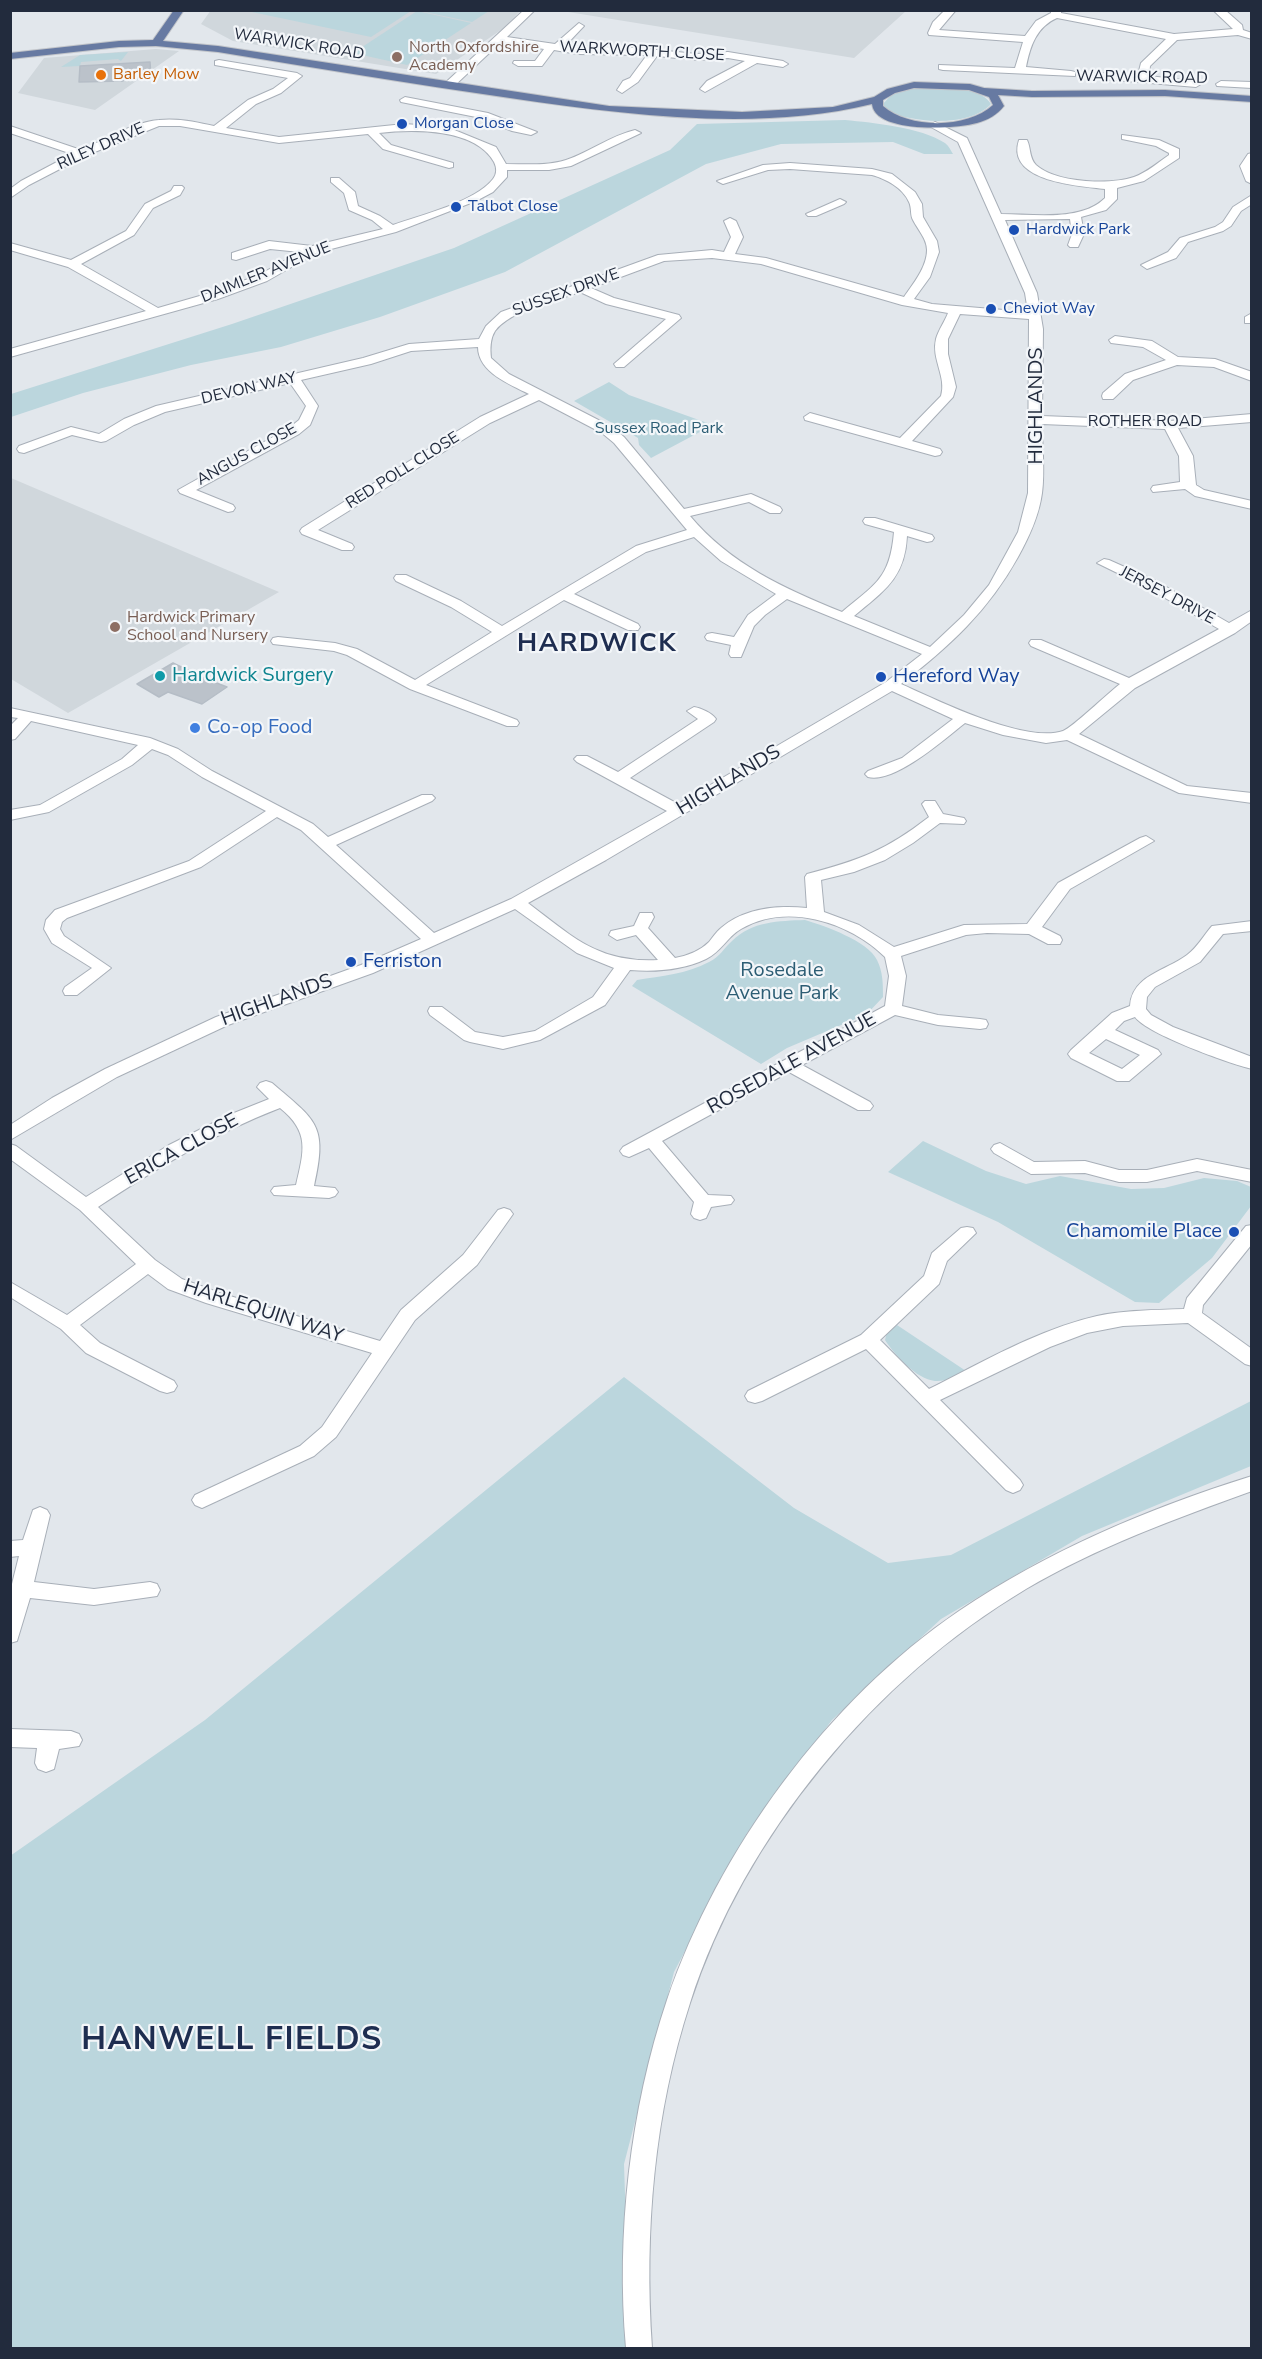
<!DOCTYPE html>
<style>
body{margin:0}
#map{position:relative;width:1262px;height:2359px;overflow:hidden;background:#e2e7ec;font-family:"Nunito Sans",sans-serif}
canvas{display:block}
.frame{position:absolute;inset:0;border:12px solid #222b3d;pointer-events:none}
</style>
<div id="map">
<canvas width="1262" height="2359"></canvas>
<div class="frame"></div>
</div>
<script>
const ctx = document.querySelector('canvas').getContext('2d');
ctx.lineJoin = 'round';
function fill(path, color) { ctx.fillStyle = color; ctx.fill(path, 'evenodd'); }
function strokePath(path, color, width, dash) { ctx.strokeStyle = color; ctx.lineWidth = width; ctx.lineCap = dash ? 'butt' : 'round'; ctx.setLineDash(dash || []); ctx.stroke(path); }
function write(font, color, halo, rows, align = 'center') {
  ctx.font = font + ' "Nunito Sans",sans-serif'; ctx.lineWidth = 4.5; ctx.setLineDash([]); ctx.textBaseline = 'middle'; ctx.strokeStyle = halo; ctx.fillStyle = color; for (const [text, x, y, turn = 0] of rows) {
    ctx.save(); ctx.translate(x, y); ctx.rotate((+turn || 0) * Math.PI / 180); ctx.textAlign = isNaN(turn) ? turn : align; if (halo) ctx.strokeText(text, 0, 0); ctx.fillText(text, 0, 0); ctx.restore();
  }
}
fill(new Path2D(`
 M211,10l309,1 -16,17 -68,46 -203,-33 -32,-17z
 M562,11l344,-1v1l-52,47z
 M156,49l23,2 -84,59 -77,-17 26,-35z
 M11,478l268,114 -211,121 -57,-34z`), '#d0d7dc');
fill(new Path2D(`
 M247,11h164l-40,26z
 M417,11l54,12 -64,42 -54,-12z
 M420,11h69l-17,11z
 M128,52l-7,9 -3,-2 -37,3 -1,4 -19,1 19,-12z
 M912,88c22,0 66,-5 79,16 -22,24 -80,19 -107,6l-1,-6 9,-10z
 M845,120c29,3 75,7 100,23 4,3 6,8 8,11h-29l-31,-12 -112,2 -75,20 -201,108 -125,45 -99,30 -90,18 -108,28 -72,24v-23l221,-70 222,-76 216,-98 27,-26z
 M609,382l20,13 84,30 -62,33 -12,-13 -1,-7 -64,-37z
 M805,920c20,6 63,21 72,40 6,12 6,24 6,37l-16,17 -80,34 -26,16 -129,-78 5,-6c24,-4 50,-6 72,-18 12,-6 14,-13 23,-21 20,-20 47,-20 73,-21z
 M923,1141l63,30 40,13 34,-8 71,13 33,-1 40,-10 33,3 14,6v19l-39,52 -53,45 -24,-1 -137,-80 -110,-50z
 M897,1325l69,46c-9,5 -20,11 -31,10 -19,-2 -40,-26 -50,-41l2,-8z
 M624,1377l170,131 94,55 63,-8 300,-154v65l-169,70 -141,83 -109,101 -85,113 -73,139 -50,192 6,184h-619l-1,-492 195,-136z`), '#bbd6dd');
const building = new Path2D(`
 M150,62l1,15 -28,2v2l-44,1 1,-16z
 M173,663l33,16 21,8 -25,17 -34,-12 -9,5 -22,-13z`);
fill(building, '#bbc2ca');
strokePath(building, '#b5bdc6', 1.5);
const minor = new Path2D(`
 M524,10h11l-28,27 48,7 24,-21 5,3 -19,20 72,2 60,6 31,-2 55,9 5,3 -5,3 -26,-4 -52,29 -5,-3 7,-8 38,-20 -17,-3 -31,2 -40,-4 -19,26 -16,11 -5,-3 6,-9 7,-3 17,-23 -69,-1 -24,-4 -12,16h-24l-5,-3 1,-2h21l9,-12 -43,-7 -49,46h-8v-4z
 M945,10h11l-17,20 86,6 11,-15 15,-8v-3h10v3l113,21 59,-5 -20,-19h12l17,15 1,5 9,3v6l-14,-4 -61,5 -27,26 -1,10 51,6 1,2 -5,3 -104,-9v-4l4,-1 42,2 3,-12 25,-24 -109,-21c-21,9 -27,29 -31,49l45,4 4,1v4l-132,-6 -4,-1v-4l76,3 8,-26 -94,-7 -1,-2 5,-11z
 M219,60l78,13 5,3 -21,17 -25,11 -30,24 53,9 125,-13 43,3 49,20 10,17c20,0 41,2 60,-4 24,-8 44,-24 69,-30l6,3 -70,33 -22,4h-42v7l-14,15 -17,9 -80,31 -80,21 -49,28 -49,18 -208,58v-8l136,-38 -78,-44 -58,-17v-7l61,17 55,-29 19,-27 26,-13 3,-5h8l2,2 -4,7 -27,13 -19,27 -53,29 77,44 52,-15 49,-18 41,-23 -30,-3 -34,11 -4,-1v-6l37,-12 43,5 71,-17 -11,-9 -23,-10 -5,-17 -13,-11v-4h8l16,14 3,14 22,10 13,9c28,-10 82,-23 100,-46 4,-5 4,-11 1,-17 -19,-34 -81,-33 -115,-29l12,12 62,18v4l-4,1 -66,-19 -15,-15 -89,9 -99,-17h-21l-74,30 -56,29 -19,13v-9l11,-8 51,-27 -62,-21v-7l71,24c24,-10 52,-28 78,-30 19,-2 37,2 55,6l34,-26 25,-11 15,-11 -73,-13v-4z
 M1221,81l31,1v6l-35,-2 -1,-2z
 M405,97l83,16 49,19 -6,3 -19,-4 -31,-13 -80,-16 -1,-2z
 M935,122l32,16 34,76c32,0 80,8 104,-16v-9c-25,-3 -100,-7 -86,-49h8c4,8 2,18 9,25 20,18 74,20 98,12 12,-4 25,-15 35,-22v-2l-13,-7 -34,-7v-4l37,5 20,9v9l-35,23 -27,7v11l-11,11 -25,7 3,17 -6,13h-8l-2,-2 4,-11 -2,-15 -65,1 32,73 6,36 -1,87 128,5 82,-7v8l-74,6 15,28 3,29 8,5 48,11v8l-57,-13 -10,-7 -32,3 -2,-3 2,-3 27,-4 -1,-26 -14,-27 -123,-5c0,23 3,47 0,69 -3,23 -13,44 -24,64 -30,54 -68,89 -117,127 36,16 124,60 162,47 9,-3 45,-38 57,-47l-89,-38 -2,-3 2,-3h10l88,38 90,-49 -73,-42 -49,-24 7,-4 5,1 47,21 73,42 23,-13v11l-17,12 -100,55 -56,46 108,52 65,7v10l-73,-10 -112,-53 -21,3 -43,-8 -38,-12c-20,16 -71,61 -97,54l-3,-3 3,-3 34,-13 51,-39 -61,-28 -286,169 -78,43c45,34 70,60 130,57l-22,-25 -19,5 -8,-5 2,-4 23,-5 6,-13h12l2,4 -6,11 27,30c11,-2 25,-7 34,-16 4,-5 7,-10 12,-14 23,-20 57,-23 86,-20l-2,-31 2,-3c53,-14 78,-23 122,-57l-7,-13 3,-3h10l8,13 21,4 2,3 -2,3 -24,-1 -27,20 -28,17 -31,12 -33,8 3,32 35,13 35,22 70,-22 63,-1 31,-41 82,-45 6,-2 8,5 -84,48 -28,38 18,9 2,4 -2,4h-12l-19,-10 -42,-1 -21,2 -65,21 5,20 -4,30 36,9 42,4 6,1 2,4 -2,4 -6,1 -42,-4 -43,-10 -93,50 68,37 3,4 -3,4h-12l-69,-38 -127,69 46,54 23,1 3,4 -3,4 -20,3 -5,11 -6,2 -6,-2 -3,-4 3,-12 -45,-54 -20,9 -6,-2 -3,-4 3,-4 262,-141 4,-30 -4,-19c-35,-35 -99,-55 -144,-28 -14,8 -20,23 -35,30 -23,11 -51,13 -76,11l-25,35 -65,35 -37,9 -33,-7 -6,-2 -34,-25 -2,-4 2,-4h12l33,25 28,5 32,-6 58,-34 21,-29 -37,-15 -62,-44 -142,64 -145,52 -111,52 -107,63v-15l42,-27 53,-29 111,-52 145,-52 60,-26 -120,-109 -24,-13 -76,50 -134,51 -5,4 -2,7 4,7 47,32 -34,27h-12l-2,-4 2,-4 27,-19 -40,-25 -8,-14 2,-9 9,-10 134,-49 77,-50 -64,-34 -34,-22 -16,-6 -20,16 -83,47 -39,8v-10l30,-5 82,-46 16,-14 -107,-24 -16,18 -5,1v-14l8,-8 -8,-1v-9l140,30 28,11 34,22 101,53 15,13 94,-42h10l3,3 -3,3 -96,44 98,88 77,-34 156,-88 -90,-49 -3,-3 3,-3h10l31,16 80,-53 -11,-8 7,-4c7,1 18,6 22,12l-2,3 -84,56 48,26 208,-122 36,-28 -135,-55 -22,16 -11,11 -13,31h-10l-2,-3 2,-9 -24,-5 -2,-3 2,-3 5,-1 22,4 14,-22 28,-21 -55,-33 -27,-24 -48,15 -72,42 64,30 2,3 -2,3h-10l-64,-30 -138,85 91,35 2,3 -2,3h-10l-97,-37 -63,-34 -13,-4 -61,-7 -2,-3 2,-3 5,-1 57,6 22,6 58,31 77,-48 -41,-25 -55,-26 -2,-3 2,-3h10l55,26 41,25 134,-80 51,-16 -73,-87 -12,-10 -63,-33 -49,23 -172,107 34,14 2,3 -2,3h-10l-40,-16 -2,-3 2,-3 178,-111 49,-23c-20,-10 -51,-22 -51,-47l-67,4 -40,13 -70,16 17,26 -8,19 -11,9 -103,56 37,15 2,3 -2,3 -5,1 -48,-19 -2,-3 111,-62 10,-8 7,-14 -16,-23 -125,29 -31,13 -28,16 -5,1 -29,-7 -48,18 -5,-1 -2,-3 2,-3 52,-19 28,7 25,-15 32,-13 207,-48 46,-14 70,-5 7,-13 15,-14 157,-57 54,-5 12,2 7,-15 -7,-16 6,-3 6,3 7,16 -8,17 31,4 138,39c9,-13 23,-30 23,-47 0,-11 -9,-20 -14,-30 -3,-5 -1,-12 -4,-18 -6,-14 -23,-23 -37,-27l-82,-6 -22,1 -45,14 -6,-3 46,-16 27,-2 82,6 20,5 23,18 7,12 1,13 14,24 2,11 -9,25 -16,22 18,5 96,8 -3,-19 -67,-151 -27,-15 -1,-2zM712,258l49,6 141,41 46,8c-3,8 -10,18 -12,26 -5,20 11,38 5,57l-41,42 -90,-25 -6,4 1,3 130,36 5,-1 2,-3 -2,-3 -28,-8 41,-44 3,-10 -8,-33v-15l12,-25 69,5 -1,174 -10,39 -29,53 -25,30 -34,32 -76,-31c30,-25 51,-38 53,-80l20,6 5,-1 2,-3 -2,-3 -57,-17h-10l-2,3 2,3 29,8c-4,47 -19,52 -52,80 -57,-23 -112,-48 -152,-96l59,-14 21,11h10l2,-3 -2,-3 -29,-13 -67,15 -60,-72 -12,-10 -103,-53 -18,-16c-1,-9 -1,-19 4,-27 14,-20 62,-31 85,-39l26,12 60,15 -52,45 2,3h8l57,-49 -2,-3 -65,-17 -23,-10 73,-27z
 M1252,153v31l-6,-3 -6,-15 8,-12z
 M1252,195v9l-11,7 -10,15 -8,5 -35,11 -12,16 -29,11 -6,-4 27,-13 12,-14 35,-11 8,-5 10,-15z
 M840,199l6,3 -2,2 -28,12h-8l-2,-2z
 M1252,313v10h-7v-6z
 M1115,336l37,5 26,16 37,2 37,13v9l-38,-14 -37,-2 -44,15 -20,19h-10l-1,-3 1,-3 22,-19 41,-14 -23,-13 -32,-4 -2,-3z
 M1252,921v10l-29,3 -23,28 -45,25 -8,10 -1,12 5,6 22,12 79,30v12c-24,-6 -105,-35 -117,-52l-11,4 -9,9 43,20 3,4 -32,27h-12l-46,-23 -3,-4 3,-4 41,-37 18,-7c2,-31 36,-35 57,-51 10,-7 17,-20 25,-29zM1106,1039l34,16 -18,14 -33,-16z
 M266,1081l6,2c44,38 56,41 42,103l21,2 3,4 -3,4 -6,2 -55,-3 -3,-4 3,-4 22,-2c8,-34 14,-53 -16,-77 -69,27 -121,59 -182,99l57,53 27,19 38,14 160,48 21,-31 62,-55 35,-45 6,-2 6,2 3,4 -36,51 -62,55 -79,117 -22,19 -112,52 -7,-3 -3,-5 3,-5 105,-49 22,-19 50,-74 -166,-50 -38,-14 -20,-15 -68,51 20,18 74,38 3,5 -3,5 -7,2 -7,-2 -74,-38 -25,-24 -51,-32v-15l57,33 69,-51 -56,-54 -70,-51v-15l6,2 70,51 83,-52 60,-30 40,-16 -12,-12 3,-4z
 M1000,1143l34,19 51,-1 34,9h28l50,-11 55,11v12l-55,-11 -50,11h-28l-34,-9 -54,1 -37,-21 -3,-4 3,-4z
 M1252,1225v19l-49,61 -1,8 50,36v17l-7,-2 -57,-41 -65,3 -36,7 -37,14 -110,53 80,80 3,5 -3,5 -7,3 -7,-3 -140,-141 -104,52 -7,2 -7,-2 -3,-5 3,-5 113,-56 63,-59 8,-23 29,-25 6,-1 6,1 3,5 -29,28 -8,23 -59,56 49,49c54,-27 108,-59 168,-73 28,-6 58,-6 87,-7l3,-11 59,-72z
 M1252,1476v15c-77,28 -155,56 -226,98 -151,90 -282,246 -336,414 -36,111 -46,229 -38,345h-26c-10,-114 4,-238 41,-348 52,-151 160,-299 292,-389 89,-60 190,-103 293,-135z
 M40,1507l7,3 3,5 -16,67 60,7 56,-7 7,2 3,6 -3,6 -63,9 -64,-7 -13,43 -7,2v-51l9,-36 -9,1v-16l13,-1 10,-30z
 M10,1729l61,2 8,3 3,6 -3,6 -20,3 -5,20 -8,3 -8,-3 -3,-6 2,-15 -27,-1z`);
const major = new Path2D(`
 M174,10h10l-21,31 55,5 391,60 133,6 91,-5 41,-10 13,-8 27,-7 56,2 14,4 48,3 133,-1 87,6v6l-87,-6 -133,1 -34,-2 6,11c-7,9 -16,14 -27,17 -21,6 -102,11 -105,-19 -115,28 -245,11 -362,-6 -97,-14 -195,-30 -292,-46l-62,-6 -37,1 -109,12v-6l109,-12 34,-1zM914,88l55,2 20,7 4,8c-26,24 -84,24 -110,1v-6l12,-7z`);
strokePath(minor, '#a8afb8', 2);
strokePath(major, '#c1c4c9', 2);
fill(minor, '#fff');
fill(major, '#677aa2');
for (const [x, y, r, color] of [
 [397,57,6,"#8d6e63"],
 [101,75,6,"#e8710a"],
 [402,124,6,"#1a4fb4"],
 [456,207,6,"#1a4fb4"],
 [1014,230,6,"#1a4fb4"],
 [991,309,6,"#1a4fb4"],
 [115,627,6,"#8d6e63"],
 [160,676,6,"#0f9aa8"],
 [881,677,6,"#1a4fb4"],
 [195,728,6,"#3f7fe0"],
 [351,962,6,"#1a4fb4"],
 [1234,1232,6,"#1a4fb4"]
]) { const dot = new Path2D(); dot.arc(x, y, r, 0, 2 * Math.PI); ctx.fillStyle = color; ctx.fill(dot); strokePath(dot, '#f3f6f9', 2); }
write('16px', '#222b3d', '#f3f6f9', [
 ["WARWICK ROAD",299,45,9],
 ["WARKWORTH CLOSE",642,52,3],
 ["WARWICK ROAD",1142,78,1],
 ["RILEY DRIVE",101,147,-24],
 ["DAIMLER AVENUE",266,273,-22],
 ["SUSSEX DRIVE",566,293,-20],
 ["DEVON WAY",249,389,-13],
 ["ROTHER ROAD",1145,422],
 ["ANGUS CLOSE",247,455,-29],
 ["RED POLL CLOSE",403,471,-32],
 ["JERSEY DRIVE",1167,596,28]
]);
write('16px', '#785e54', '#f3f6f9', [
 ["North Oxfordshire",409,48],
 ["Academy",409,66],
 ["Hardwick Primary",127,618],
 ["School and Nursery",127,636]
], 'left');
write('16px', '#c56008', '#f3f6f9', [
 ["Barley Mow",113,75]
], 'left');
write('16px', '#164399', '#f3f6f9', [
 ["Morgan Close",414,124],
 ["Talbot Close",468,207],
 ["Hardwick Park",1026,230],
 ["Cheviot Way",1003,309]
], 'left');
write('16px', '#2c5d74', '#f3f6f9', [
 ["Sussex Road Park",659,429]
]);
write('20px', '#222b3d', '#f3f6f9', [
 ["HIGHLANDS",1037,406,-90],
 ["HIGHLANDS",729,781,-31],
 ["HIGHLANDS",277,1001,-20],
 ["ROSEDALE AVENUE",792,1064,-29],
 ["ERICA CLOSE",182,1150,-29],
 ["HARLEQUIN WAY",263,1312,18]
]);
write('20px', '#0d838f', '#f3f6f9', [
 ["Hardwick Surgery",172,676]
], 'left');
write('20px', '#164399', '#f3f6f9', [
 ["Hereford Way",893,677],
 ["Ferriston",363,962],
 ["Chamomile Place",1222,1232,"right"]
], 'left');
write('20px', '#366cbe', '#f3f6f9', [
 ["Co-op Food",207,728]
], 'left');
write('20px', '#2c5d74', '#f3f6f9', [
 ["Rosedale",782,971],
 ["Avenue Park",782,994]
]);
ctx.letterSpacing = '1.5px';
write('bold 26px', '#1e2d50', '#f3f6f9', [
 ["HARDWICK",597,645]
]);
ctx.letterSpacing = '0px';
ctx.letterSpacing = '1.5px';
write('bold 32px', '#1e2d50', '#f3f6f9', [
 ["HANWELL FIELDS",232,2041]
]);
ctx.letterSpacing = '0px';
</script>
